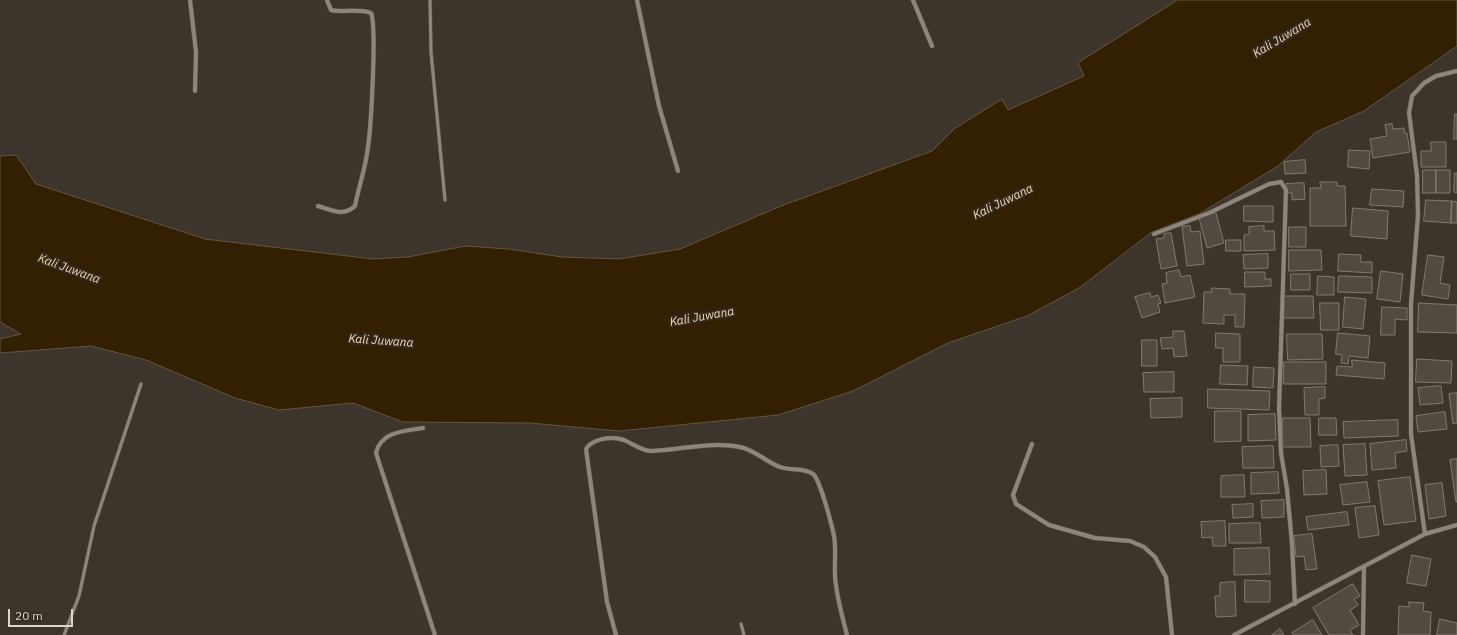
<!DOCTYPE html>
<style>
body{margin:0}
#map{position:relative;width:1457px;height:635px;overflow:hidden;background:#3d352b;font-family:"IBM Plex Sans",sans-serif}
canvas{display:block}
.scale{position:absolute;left:8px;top:609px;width:65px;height:18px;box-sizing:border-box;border:2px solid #dad5d0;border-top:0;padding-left:5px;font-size:12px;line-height:14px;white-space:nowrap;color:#dad5d0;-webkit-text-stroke:3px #322b22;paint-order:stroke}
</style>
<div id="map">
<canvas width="1457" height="635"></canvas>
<div class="scale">20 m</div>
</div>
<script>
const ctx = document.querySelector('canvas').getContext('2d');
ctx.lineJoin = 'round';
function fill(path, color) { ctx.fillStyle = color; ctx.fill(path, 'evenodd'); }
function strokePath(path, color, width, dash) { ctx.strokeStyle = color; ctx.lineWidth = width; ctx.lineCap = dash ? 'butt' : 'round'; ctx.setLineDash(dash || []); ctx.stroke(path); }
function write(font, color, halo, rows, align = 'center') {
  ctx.font = font + ' "IBM Plex Sans",sans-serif'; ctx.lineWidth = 4; ctx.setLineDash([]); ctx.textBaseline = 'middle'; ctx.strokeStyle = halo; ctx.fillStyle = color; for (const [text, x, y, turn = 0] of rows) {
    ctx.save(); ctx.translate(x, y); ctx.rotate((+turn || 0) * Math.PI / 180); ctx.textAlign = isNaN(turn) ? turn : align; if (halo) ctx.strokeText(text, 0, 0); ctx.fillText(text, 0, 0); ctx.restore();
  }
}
const water = new Path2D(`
 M1178,0h279v46l-93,65 -48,21 -38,34 -79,48 -47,18 -73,56 -52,28 -79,27 -95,48 -75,24 -159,16 -89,-8 -127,-1 -50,-19 -74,7 -44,-12 -89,-38 -55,-14 -91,7v-14l21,-5 -21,-12v-166l16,-1 20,29 169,55 168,20 35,-2 57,-11 44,3 53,8 57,2 61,-10 101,-43 151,-55 22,-22 48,-30 6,11 76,-34 -6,-13z`);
fill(water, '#331f02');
strokePath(water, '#655640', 1);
const building = new Path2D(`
 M1455,114h2v25h-3z
 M1392,124l1,5 11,-1 1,5h2l3,19 -37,6 -3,-19 17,-3 -2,-11z
 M1431,142h15v25h-25v-16h10z
 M1349,150l21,1 -1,18 -21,-2z
 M1305,160l1,13 -21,1 -1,-12z
 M1423,170h13v23h-13z
 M1436,170h14v23h-14z
 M1455,173h2v20l-3,-1z
 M1320,182h17v4h8l1,40h-36v-38h11z
 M1304,183l1,16 -13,1v-7h-5l-1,-9z
 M1372,189l32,2 -1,16 -33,-2z
 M1426,200l26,1 -1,22 -27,-2z
 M1452,201l5,1v21h-6z
 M1244,206h29v16l-29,-1z
 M1353,208l35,3 -1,28 -36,-3z
 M1216,213l8,30 -17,5 -8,-30z
 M1190,226l1,6 9,-1 4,33 -17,2 -5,-39z
 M1264,226v5h10l1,19 -31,1v-16l5,-1v-7z
 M1289,227h17v20h-17z
 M1171,233l6,33 -16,3 -5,-30 8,-1v-4z
 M1226,240h15v11h-15z
 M1289,250h32l1,20 -33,1z
 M1268,254v14l-24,1 -1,-14z
 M1339,254l22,1 -1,7h12v11l-34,-2z
 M1428,255l16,2 -4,26 10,2 -2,14 -26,-4z
 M1179,270l2,7 9,-2 5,22 -30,6 -3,-19 5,-1 -1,-10z
 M1381,271l22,3 -3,28 -23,-3z
 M1245,272h20v7h6v7l-26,1z
 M1291,274h19v16h-19z
 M1318,276l16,1v18h-17z
 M1339,276l33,1v16l-34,-1z
 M1212,288l18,1v5h15l-1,33h-9v-12h-11v9l-21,-1 1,-31h7z
 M1150,293l1,4 7,-2 3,8 -3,1 2,8 -18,6 -7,-21z
 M1284,296h29l1,22h-30z
 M1345,297l21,2 -3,30 -20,-2z
 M1320,303h19v27h-18z
 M1419,303l38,2v28l-39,-1z
 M1382,307l25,1v12l-12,-1v16h-14z
 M1173,331h11l3,25 -13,1 -1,-9 -11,1 -2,-11 13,-1z
 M1216,333l24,1v28h-17v-14h-7z
 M1338,333l32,3 -2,22 -19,-2 -1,8 -7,-1 1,-8 -6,-1z
 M1287,334h35l1,25 -35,1z
 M1142,340h15v26h-15z
 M1417,359l35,2 -1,22 -35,-1z
 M1352,360l33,3 -1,16 -48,-4 1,-9 15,1z
 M1284,362h42v22h-42z
 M1221,365l27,1 -1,19 -27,-1z
 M1254,367l20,1 -1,20 -20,-1z
 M1174,372v20h-30l-1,-19z
 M1441,386l2,17 -23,2 -2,-17z
 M1325,387v11l-6,1v16h-14l-1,-27z
 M1208,389l62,2 -1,19 -61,-2z
 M1457,393v30l-4,1 -4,-30z
 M1182,398v19l-31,1 -1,-19z
 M1215,411h26v30l-26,1z
 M1445,412l2,17 -29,3 -2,-16z
 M1275,414l1,26 -28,1v-26z
 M1283,418h27l1,29h-28z
 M1319,418h17l1,17h-18z
 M1398,420v16l-54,2 -1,-16z
 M1406,440l1,11 -12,2 1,15 -24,2 -2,-26z
 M1365,444l2,31 -22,1 -2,-31z
 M1338,445l1,21 -18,1 -1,-21z
 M1273,446l1,22h-31l-1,-21z
 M1457,459v43h-1l-6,-42z
 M1326,470l1,24 -23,1 -1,-24z
 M1278,472l1,21 -28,1v-21z
 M1244,475l1,22h-24v-21z
 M1410,477l6,44 -32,4 -6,-44z
 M1367,482l3,20 -27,3 -3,-20z
 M1442,483l4,33 -17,3 -4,-34z
 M1284,500v17l-22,1 -1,-17z
 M1253,504v13l-20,1 -1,-13z
 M1375,506l4,29 -20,3 -4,-30z
 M1347,512l2,13 -41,5 -2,-13z
 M1225,521l1,25h-13l-1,-9 -10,1 -1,-16z
 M1260,523l1,20h-32v-19z
 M1312,534l5,35 -11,1 -2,-14 -8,1 -2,-21z
 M1269,548l1,26 -36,1v-26z
 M1412,555l19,4 -5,27 -19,-3z
 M1245,580l25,1v21h-25z
 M1235,582l1,34 -20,1 -1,-21h5v-13z
 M1353,584l7,12 -6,3 4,6 -8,5 9,15 -9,5 3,5h-24l-16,-27z
 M1409,602l15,1 -1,8 8,1 -1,23h-32l1,-29 10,1z
 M1440,619l17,4v12h-20z
 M1313,620l9,15h-28l-2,-2z
 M1280,629l4,6h-12z`);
fill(building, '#524a40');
strokePath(building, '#837a6f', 1);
const lane = new Path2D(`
 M430,0l1,52 14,148
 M741,624l3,11
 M64,635l15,-39 15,-70 47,-142`);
const street = new Path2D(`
 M190,0l6,52 -1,39
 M637,0l22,106 19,65
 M913,0l19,46
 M318,206c13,4 26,11 37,0 4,-20 11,-40 13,-59 3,-21 9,-120 3,-134 -12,-5 -27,0 -40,-3l-4,-10
 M1154,234l55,-21 60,-29 12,-2 5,8 -7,218 2,45 6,36 5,55 3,60
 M423,428c-18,3 -42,3 -47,25l59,182
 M1032,444l-19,51 3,9 33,21 46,13 35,3 14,6 11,10 11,20 6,58
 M1425,534l-14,-100v-130l7,-89 -1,-40 -8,-62 3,-17 12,-13 12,-7 21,-5
 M616,635l-9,-33 -21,-153c7,-11 26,-13 38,-9 10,4 17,11 28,11 28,-1 60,-10 88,-4 15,3 26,15 40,20 10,4 24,0 33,7 7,5 19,52 21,62 3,16 -1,33 2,49 2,17 7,34 11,50
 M1234,635l191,-101 32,-9
 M1363,635l1,-69`);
strokePath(lane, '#5a544c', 4);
strokePath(street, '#5a544c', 5);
strokePath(lane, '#8f867b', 3);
strokePath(street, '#8f867b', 4);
write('italic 12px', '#fdd5a5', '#322b22', [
 ["Kali Juwana",1282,38,-31],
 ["Kali Juwana",1003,202,-26],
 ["Kali Juwana",69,269,20],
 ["Kali Juwana",702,317,-10],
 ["Kali Juwana",381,341,4]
]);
</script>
